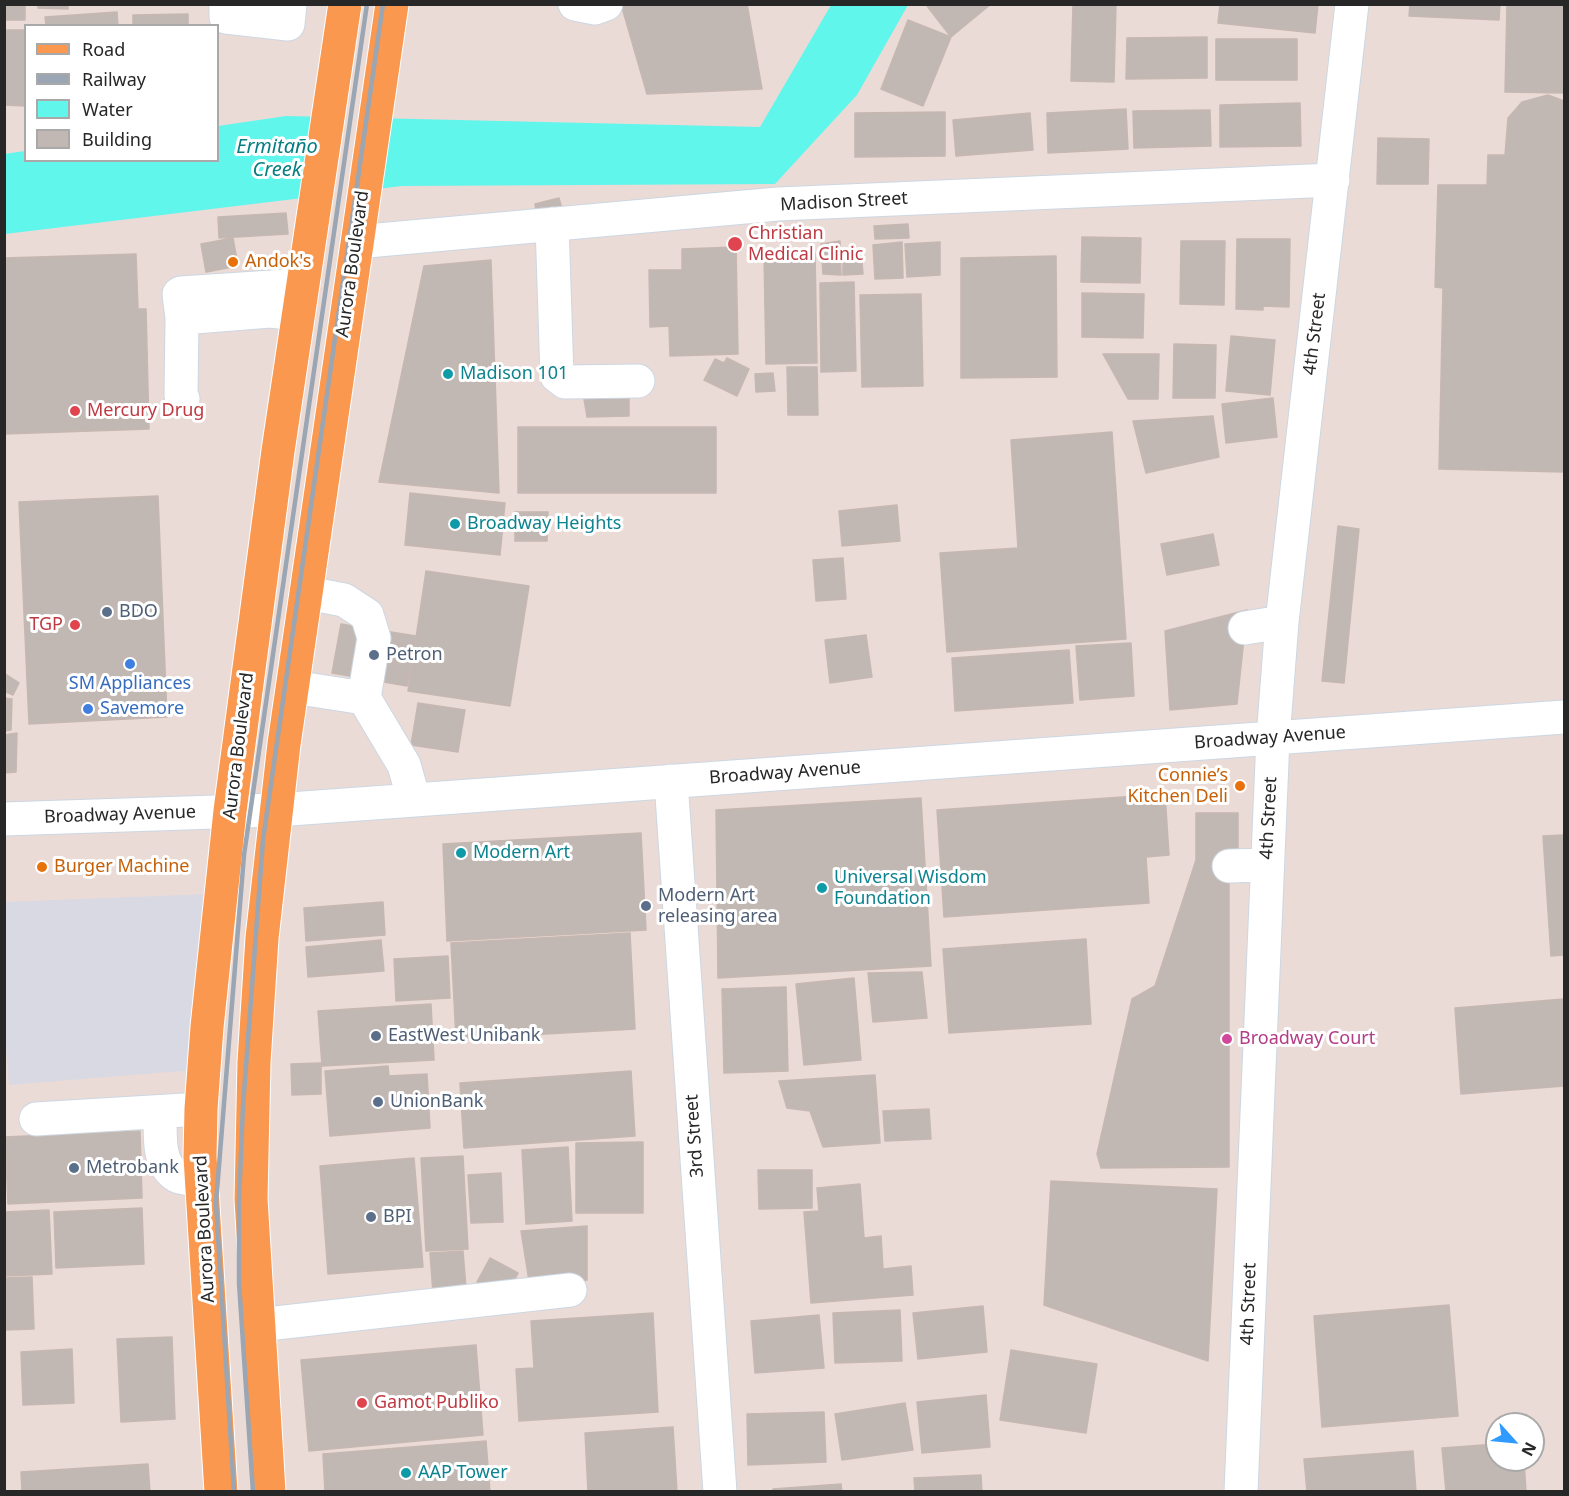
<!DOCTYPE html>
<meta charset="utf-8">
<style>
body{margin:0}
#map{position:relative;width:1569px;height:1496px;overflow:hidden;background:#ebdbd7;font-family:"Noto Sans",sans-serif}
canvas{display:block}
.frame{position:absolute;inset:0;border:6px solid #272727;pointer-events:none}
.legend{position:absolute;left:24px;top:24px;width:195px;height:138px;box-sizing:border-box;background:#fff;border:2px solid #a9a9a9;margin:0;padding:8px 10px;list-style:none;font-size:18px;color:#272727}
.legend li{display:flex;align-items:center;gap:12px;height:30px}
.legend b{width:30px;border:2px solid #a9a9a9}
.north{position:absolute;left:1485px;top:1412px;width:60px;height:60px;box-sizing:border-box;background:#fff;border:2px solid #a9a9a9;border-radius:50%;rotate:117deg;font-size:16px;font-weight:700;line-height:24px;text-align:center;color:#272727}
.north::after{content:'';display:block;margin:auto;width:21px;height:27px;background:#309bff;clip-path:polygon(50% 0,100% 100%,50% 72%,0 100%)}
</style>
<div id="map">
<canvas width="1569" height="1496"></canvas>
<div class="frame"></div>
<ul class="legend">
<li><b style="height:8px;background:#f9984e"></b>Road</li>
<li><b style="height:8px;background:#9aa6b3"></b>Railway</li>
<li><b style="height:16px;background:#61f6ec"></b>Water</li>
<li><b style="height:16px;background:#c2b8b3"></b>Building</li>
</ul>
<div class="north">N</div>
</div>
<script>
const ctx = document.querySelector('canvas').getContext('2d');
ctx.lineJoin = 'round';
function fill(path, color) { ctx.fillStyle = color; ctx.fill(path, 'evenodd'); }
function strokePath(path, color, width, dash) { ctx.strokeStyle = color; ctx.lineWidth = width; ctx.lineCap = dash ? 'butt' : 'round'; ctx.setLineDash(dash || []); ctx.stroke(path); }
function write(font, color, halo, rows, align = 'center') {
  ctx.font = font + ' "Noto Sans",sans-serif'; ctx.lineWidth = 6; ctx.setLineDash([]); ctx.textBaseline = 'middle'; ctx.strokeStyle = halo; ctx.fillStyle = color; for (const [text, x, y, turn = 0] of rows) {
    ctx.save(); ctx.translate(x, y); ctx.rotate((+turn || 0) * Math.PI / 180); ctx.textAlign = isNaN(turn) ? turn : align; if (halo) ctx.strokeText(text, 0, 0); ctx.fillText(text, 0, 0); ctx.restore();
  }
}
fill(new Path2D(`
 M210,894l-16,176 -185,15 -5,-63v-120z`), '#d8d9e2');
fill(new Path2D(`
 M831,5h77l-51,90 -82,89 -373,2 -397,48 -1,-80 21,-3 1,9h192v-34l68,-10 474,11z`), '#61f6ec');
fill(new Path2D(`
 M324,114l56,1 -6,77 -60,7z`), '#ebdbd7');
const building = new Path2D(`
 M4,4h21v16h-21z
 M38,4h30v5l-30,-1z
 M621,4h126l15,85 -115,5z
 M929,4h62l-40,33 -24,-31z
 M1073,4h43l-2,78 -43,-1z
 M1220,4h98l-3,29 -97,-10z
 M1410,4h90l-1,16 -90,-4z
 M1507,4h57v89l-59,-1z
 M117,12l1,14h-72l-1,-9z
 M188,14v12h-55v-11z
 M908,20l43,17 -28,69 -42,-17z
 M4,30h22v76l-22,-1z
 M1207,37v41l-81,1 1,-41z
 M1216,39h81v41h-81z
 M1548,95l16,6v371l-125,-3 4,-181 -8,-1 3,-102h49l1,-30h17l3,-37 14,-16z
 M1300,103l1,43 -81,1v-42z
 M1126,109l2,40 -80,4 -1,-40z
 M1210,110l1,36 -77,2 -1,-37z
 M945,112v44l-90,1v-44z
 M1030,113l3,37 -77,6 -3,-36z
 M1378,138l51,1 -1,45h-51z
 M559,198l3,11 -25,8 -2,-13z
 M286,213l2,21 -69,4 -1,-21z
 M908,224l1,14 -34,1 -1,-13z
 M1082,237l59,1 -1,45 -59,-1z
 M233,238l5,28 -32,6 -5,-28z
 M1237,239h53l-1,68 -26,-1v4l-27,-1z
 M840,241l1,34 -18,-1 -2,-30z
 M1181,241h44l-1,64 -44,-1z
 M902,242l1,36 -28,1 -2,-34z
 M940,242v33l-33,2 -2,-33z
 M736,247l2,107 -68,2 -1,-30 -19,1 -1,-57h33v-21z
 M861,251l2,23 -20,1v-21z
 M815,253l2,110 -51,1 -2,-110z
 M136,254l2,55h8l3,120 -145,5v-176z
 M1056,256l1,121 -96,1v-120z
 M491,260l8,233 -120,-11 45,-216z
 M854,282l2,89 -35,1 -1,-89z
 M1082,293l62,1 -1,44 -61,-1z
 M921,294l2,92 -61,1 -2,-92z
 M1231,336l44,4 -5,55 -44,-4z
 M1174,344l42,1 -1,53h-42z
 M1103,354h56l-1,45h-30z
 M727,358l22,11 -12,27 -33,-16 11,-21 9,4z
 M787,367h30l1,48h-30z
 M773,373l2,18 -19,1 -1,-18z
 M583,393l46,1v22l-42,1z
 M1273,398l4,39 -51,6 -4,-39z
 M1213,416l6,41 -73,16 -13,-52z
 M518,427h198v66h-198z
 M1112,432l14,207 -179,13 -7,-99 78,-5 -7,-108z
 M410,493l95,10 -5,52 -95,-10z
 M158,496l9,221 -138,7 -10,-222z
 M897,505l3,36 -58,5 -3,-35z
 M515,512h33l-1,29h-32z
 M1338,526l21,3 -15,154 -22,-2z
 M1213,534l6,31 -52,10 -6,-31z
 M843,558l3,41 -30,2 -3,-41z
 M426,571l103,15 -19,120 -102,-15z
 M1247,610l-10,94 -67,6 -5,-79z
 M341,624l75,12 -9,50 -75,-13z
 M866,635l6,42 -42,6 -5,-43z
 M1131,643l3,53 -54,4 -4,-54z
 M1069,650l4,53 -118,8 -3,-53z
 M5,674l14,9 -6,12 -9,-4z
 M4,698l8,1 -1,31 -7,1z
 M418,703l47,7 -7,42 -47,-7z
 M17,733l-1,39 -12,1v-38z
 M1165,794l4,61 -23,2 3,46 -205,14 -7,-107z
 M921,798l10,168 -213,12 -2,-168z
 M1196,813h42v43h-9v311l-128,1 -4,-14 35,-155 23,-13 41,-126z
 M641,833l5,97 -199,11 -4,-97z
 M1564,835v120l-13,1 -8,-120z
 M383,902l2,33 -79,6 -2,-33z
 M630,933l5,96 -179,10 -5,-96z
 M1086,939l5,85 -142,9 -6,-84z
 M381,940l3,31 -76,6 -2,-30z
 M448,956l2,42 -54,3 -2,-42z
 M922,972l5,46 -54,4 -5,-49z
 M854,978l7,82 -57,5 -8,-81z
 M786,987l2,84 -64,2 -2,-84z
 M1564,999v87l-103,8 -6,-86z
 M431,1004l3,56 -112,6 -4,-55z
 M321,1063v31l-29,1 -1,-31z
 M388,1066l1,10 38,-2 3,54 -100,8 -5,-65z
 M631,1071l4,65 -171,12 -4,-65z
 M875,1075l5,68 -57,4 -13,-36 -23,-3 -8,-27z
 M929,1109l2,30 -46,2 -2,-30z
 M140,1131l2,67 -134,6 -3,-67z
 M643,1142v71h-67v-70z
 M568,1147l4,74 -46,3 -4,-74z
 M463,1156l5,93 -42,2 -5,-93z
 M414,1158l9,109 -95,7 -8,-108z
 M758,1170h54v38l-53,1z
 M501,1173l2,49 -32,1 -3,-48z
 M1051,1181l166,8 -9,172 -164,-56z
 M860,1184l4,54 17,-2 2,33 28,-3 2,29 -102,8 -7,-91 15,-1 -2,-23z
 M142,1208l2,56 -88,4 -2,-56z
 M49,1210l3,64 -47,2 -1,-64z
 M587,1226v54l-57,7 -9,-56z
 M463,1251l3,37 -33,5 -3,-40z
 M490,1258l28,15 -12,24 -29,-15z
 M32,1277l2,52 -30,1v-52z
 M1449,1305l9,111 -136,11 -8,-111z
 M983,1306l4,46 -69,7 -5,-46z
 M900,1310l2,51 -67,2 -2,-50z
 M653,1313l5,99 -139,9 -3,-52 18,-1 -3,-47z
 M819,1315l5,53 -69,5 -4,-52z
 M172,1337l3,82 -54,3 -4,-83z
 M476,1345l7,90 -174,16 -8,-91z
 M72,1349l2,54 -51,2 -2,-53z
 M1011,1350l86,14 -11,69 -86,-13z
 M986,1395l4,52 -68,6 -5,-51z
 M905,1403l8,47 -71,10 -7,-46z
 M824,1412l2,50 -78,3 -1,-51z
 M673,1427l4,65h-89l-3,-59z
 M486,1441l4,51h-165l-2,-38z
 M1497,1444v16h27l2,32h-80l-4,-44z
 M1413,1451l3,41h-109l-3,-33z
 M148,1464l2,28h-128l-1,-20z
 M981,1475l1,17h-67l-1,-14z
 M841,1484l1,8h-69v-3z`);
fill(building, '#c2b8b3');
strokePath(building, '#c6b7b1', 1.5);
const minor = new Path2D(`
 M226,4v13l62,7 2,-20
 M575,4l20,4 11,-4
 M552,224l5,152 8,6 73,-1
 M356,242l422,-38 555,-24
 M182,318l88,-7 28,3
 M183,399l-2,-3 1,-78 -3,-24 2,-1 121,-8
 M307,593l37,7 23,15 7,23 -10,60 40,67 10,35
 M1245,628l37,-6
 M293,687l71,11
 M671,781l49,711
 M4,819l272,-9 1288,-93
 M1229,866l38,-1
 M160,1112c1,21 -4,51 17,64 6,3 17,3 24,4
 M36,1119l165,-10
 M258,1325l312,-35
 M1241,1492l32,-754 9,-116 70,-618`);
const major = new Path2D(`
 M221,1492l-21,-335 1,-48 6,-82 23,-216 48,-360 67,-447
 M269,1492l-18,-293 3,-137 8,-124 22,-194 108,-740`);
strokePath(minor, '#ccd7e2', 35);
strokePath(major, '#fff', 35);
strokePath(minor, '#fff', 33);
strokePath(major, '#f9984e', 33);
strokePath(new Path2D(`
 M234,1492l-18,-289 28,-348 123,-851
 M253,1492l-14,-209v-82l4,-95 20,-266 120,-836`), '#9aa6b3', 4.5);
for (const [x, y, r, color] of [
 [735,244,8,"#e0444e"],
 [233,262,6,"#e8710a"],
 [448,374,6,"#0f9aa8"],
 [75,411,6,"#e0444e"],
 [455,524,6,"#0f9aa8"],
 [107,612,6,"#5c6f8a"],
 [75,625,6,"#e0444e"],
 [374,655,6,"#5c6f8a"],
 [130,664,6,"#3f7fe0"],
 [88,709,6,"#3f7fe0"],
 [1240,786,6,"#e8710a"],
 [461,853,6,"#0f9aa8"],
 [42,867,6,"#e8710a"],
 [822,888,6,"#0f9aa8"],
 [646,906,6,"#5c6f8a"],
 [376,1036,6,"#5c6f8a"],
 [1227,1039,6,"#d1479c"],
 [378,1102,6,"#5c6f8a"],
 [74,1168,6,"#5c6f8a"],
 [371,1217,6,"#5c6f8a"],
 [362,1403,6,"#e0444e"],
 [406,1473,6,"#0f9aa8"]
]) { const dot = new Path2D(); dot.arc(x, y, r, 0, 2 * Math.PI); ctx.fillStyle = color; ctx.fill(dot); strokePath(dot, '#fff', 2); }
write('18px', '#272727', '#fff', [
 ["Madison Street",844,202,-3],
 ["Aurora Boulevard",353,264,-82],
 ["4th Street",1315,334,-83],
 ["Broadway Avenue",1270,738,-4],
 ["Aurora Boulevard",239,746,-83],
 ["Broadway Avenue",785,773,-4],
 ["Broadway Avenue",120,815,-2],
 ["4th Street",1269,818,-87],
 ["3rd Street",695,1136,-94],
 ["Aurora Boulevard",205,1229,-93],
 ["4th Street",1249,1304,-88]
]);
write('18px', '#be3a42', '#fff', [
 ["Christian",748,234],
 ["Medical Clinic",748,255],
 ["Mercury Drug",87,411],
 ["TGP",63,625,"right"],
 ["Gamot Publiko",374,1403]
], 'left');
write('18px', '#c56008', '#fff', [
 ["Andok's",245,262],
 ["Connie’s",1228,776,"right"],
 ["Kitchen Deli",1228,797,"right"],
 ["Burger Machine",54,867]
], 'left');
write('18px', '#0d838f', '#fff', [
 ["Madison 101",460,374],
 ["Broadway Heights",467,524],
 ["Modern Art",473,853],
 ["Universal Wisdom",834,878],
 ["Foundation",834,899],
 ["AAP Tower",418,1473]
], 'left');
write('18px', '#4e5e75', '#fff', [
 ["BDO",119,612],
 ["Petron",386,655],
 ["Modern Art",658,896],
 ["releasing area",658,917],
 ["EastWest Unibank",388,1036],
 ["UnionBank",390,1102],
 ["Metrobank",86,1168],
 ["BPI",383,1217]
], 'left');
write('18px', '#366cbe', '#fff', [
 ["SM Appliances",130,684],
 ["Savemore",100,709,"left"]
]);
write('18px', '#b23c85', '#fff', [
 ["Broadway Court",1239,1039]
], 'left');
write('italic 20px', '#077f81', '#fff', [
 ["Ermitaño",277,147],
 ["Creek",277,170]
]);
</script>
